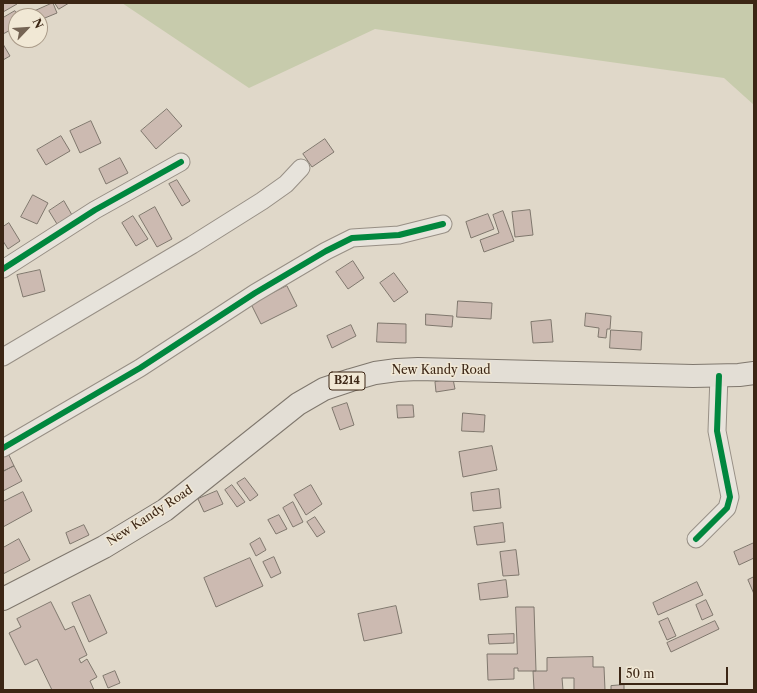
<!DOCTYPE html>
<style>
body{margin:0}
#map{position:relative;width:757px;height:693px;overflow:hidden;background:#e0d8c9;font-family:"Libre Caslon Text",serif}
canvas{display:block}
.frame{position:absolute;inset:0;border:4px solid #3c2615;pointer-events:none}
.north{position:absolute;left:8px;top:8px;width:40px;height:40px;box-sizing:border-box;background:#f1e8d5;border:1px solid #a99a88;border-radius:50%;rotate:65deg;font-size:11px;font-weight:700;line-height:16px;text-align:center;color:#3c2615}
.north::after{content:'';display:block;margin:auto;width:14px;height:18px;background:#756454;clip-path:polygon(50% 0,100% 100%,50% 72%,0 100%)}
.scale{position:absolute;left:619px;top:667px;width:109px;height:18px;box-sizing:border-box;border:2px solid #3c2615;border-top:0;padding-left:5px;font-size:12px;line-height:14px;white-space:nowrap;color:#3c2615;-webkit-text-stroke:3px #f1e8d5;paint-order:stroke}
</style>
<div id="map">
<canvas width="757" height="693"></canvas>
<div class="frame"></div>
<div class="north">N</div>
<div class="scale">50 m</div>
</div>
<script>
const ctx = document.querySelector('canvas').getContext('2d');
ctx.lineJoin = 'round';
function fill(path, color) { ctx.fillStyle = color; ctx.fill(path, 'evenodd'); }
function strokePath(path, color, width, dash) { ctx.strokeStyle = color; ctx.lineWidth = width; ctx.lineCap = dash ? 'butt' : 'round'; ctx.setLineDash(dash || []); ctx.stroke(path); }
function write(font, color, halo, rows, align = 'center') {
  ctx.font = font + ' "Libre Caslon Text",serif'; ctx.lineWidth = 3; ctx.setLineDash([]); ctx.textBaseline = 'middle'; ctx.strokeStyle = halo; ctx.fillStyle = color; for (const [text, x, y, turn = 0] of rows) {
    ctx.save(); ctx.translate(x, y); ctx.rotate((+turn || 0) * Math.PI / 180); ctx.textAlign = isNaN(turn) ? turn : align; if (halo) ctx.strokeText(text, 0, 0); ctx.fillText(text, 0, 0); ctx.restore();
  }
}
fill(new Path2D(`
 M122,3h632v102l-30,-27 -349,-49 -126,59z`), '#c7cbac');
const building = new Path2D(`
 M3,3h14v1l-14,8z
 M53,3l4,10 -17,7v-4h-14v-1z
 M55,3h14l-10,6z
 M15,11l3,5h-2v11l-13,7v-16z
 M3,44l7,12 -7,4z
 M167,109l15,17 -26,23 -15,-18z
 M91,121l10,22 -21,10 -10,-22z
 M61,136l9,15 -24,14 -9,-15z
 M325,139l9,13 -22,15 -9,-13z
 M120,158l8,15 -22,11 -7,-15z
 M177,180l13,21 -8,5 -13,-22z
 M33,195l15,8 -11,21 -16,-7z
 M64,201l8,14 -15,9 -8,-13z
 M155,207l17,32 -15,8 -18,-31z
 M530,210l3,25 -18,2 -3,-25z
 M503,211l11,30 -30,11 -4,-12 19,-7 -6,-18z
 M488,214l6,15 -23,9 -5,-16z
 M133,216l15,23 -12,7 -14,-23z
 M9,223l11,18 -12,8 -5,-8v-14z
 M353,261l11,17 -16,11 -12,-17z
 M40,270l5,21 -22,6 -6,-22z
 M394,273l14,19 -14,10 -14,-19z
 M287,286l10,20 -36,18 -10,-20z
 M458,301l34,2 -1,16 -34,-2z
 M586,313l25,3 -1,13h-3l-1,9 -8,-1 1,-9 -14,-2z
 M426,314l27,2 -1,11 -26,-2z
 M551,320l2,22 -20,1 -2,-21z
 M378,323l28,1v19l-29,-1z
 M351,325l5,11 -24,12 -5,-12z
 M611,330l31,2 -1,18 -31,-2z
 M453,379l2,10 -19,3 -1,-10z
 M347,403l7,22 -14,5 -8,-22z
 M397,405h16l1,12 -16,1z
 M463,413l22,2 -1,17 -22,-1z
 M492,446l5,24 -34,7 -4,-25z
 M7,451l7,15 -11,5v-18z
 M14,466l8,15 -19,10v-19z
 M245,478l13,17 -8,6 -13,-18z
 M232,485l13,17 -8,5 -12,-17z
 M311,485l11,19 -16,11 -12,-20z
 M499,489l2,19 -28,3 -2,-18z
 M217,491l6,13 -19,8 -6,-13z
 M23,492l9,19 -29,16v-25z
 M293,502l10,20 -10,5 -10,-19z
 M279,515l8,14 -11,5 -8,-14z
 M315,517l10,15 -8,5 -10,-15z
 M503,523l2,19 -28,3 -3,-18z
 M84,525l5,10 -19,9 -4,-11z
 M260,538l6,12 -10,6 -6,-12z
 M19,539l11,21 -27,14v-26z
 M754,543v15l-15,7 -5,-13z
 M516,550l3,25 -16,1 -3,-24z
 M274,557l7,16 -10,5 -8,-16z
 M250,558l13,28 -47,21 -12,-29z
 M754,577v17l-6,-14z
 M506,580l2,17 -28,3 -2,-16z
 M697,582l6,13 -45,20 -5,-12z
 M90,595l17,38 -18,9 -17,-39z
 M706,600l7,15 -11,5 -6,-15z
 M51,602l14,28 9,-4 13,29 -8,4 2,4 6,-4 10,18 -7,4 4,9h-42l-15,-31 -12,6 -16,-32 12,-6 -4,-8z
 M396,606l6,27 -38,8 -6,-27z
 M516,607h18l2,64h-18v-3h-4v11l-26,1 -1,-26h30z
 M668,618l8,18 -9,4 -8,-18z
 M715,621l4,8 -48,23 -4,-9z
 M514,634v9l-25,1 -1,-9z
 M593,657v10h11l1,23h-31v-12h-12l1,12h-29l-1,-19h14v-13z
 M115,671l5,12 -12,5 -5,-12z
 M624,685v5h-13v-4z`);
fill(building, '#ccbab1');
strokePath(building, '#7f776d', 1);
const street = new Path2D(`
 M3,269l92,-59 86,-48
 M3,357l189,-112 70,-44 24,-17 15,-16
 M3,448l137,-80 115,-75 71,-42 26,-13 47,-3 44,-11
 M696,539l31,-31 3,-11 -13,-66 2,-55`);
const primary = new Path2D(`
 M3,599l101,-52 61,-37 133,-106 26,-15 27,-9 24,-7 22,-3 21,-1 275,7 46,-1 15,-2`);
strokePath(street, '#978f85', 19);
strokePath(primary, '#7f776d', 24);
strokePath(street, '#e7e3db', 17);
strokePath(primary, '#e3ded5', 22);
strokePath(new Path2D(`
 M3,269l92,-59 86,-48
 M3,448l137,-80 115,-75 71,-42 26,-13 47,-3 44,-11
 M696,539l31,-31 3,-11 -13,-66 2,-55`), '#00873e', 6);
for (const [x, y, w] of [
 [347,381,36]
]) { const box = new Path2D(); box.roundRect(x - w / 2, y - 9, w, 18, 3); ctx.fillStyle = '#f1e8d5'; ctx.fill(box); strokePath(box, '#3c2615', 1); }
write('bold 11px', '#3c2615', null, [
 ["B214",347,381]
]);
write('12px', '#3c2615', '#f1e8d5', [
 ["New Kandy Road",441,371],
 ["New Kandy Road",150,516,-33]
]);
</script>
